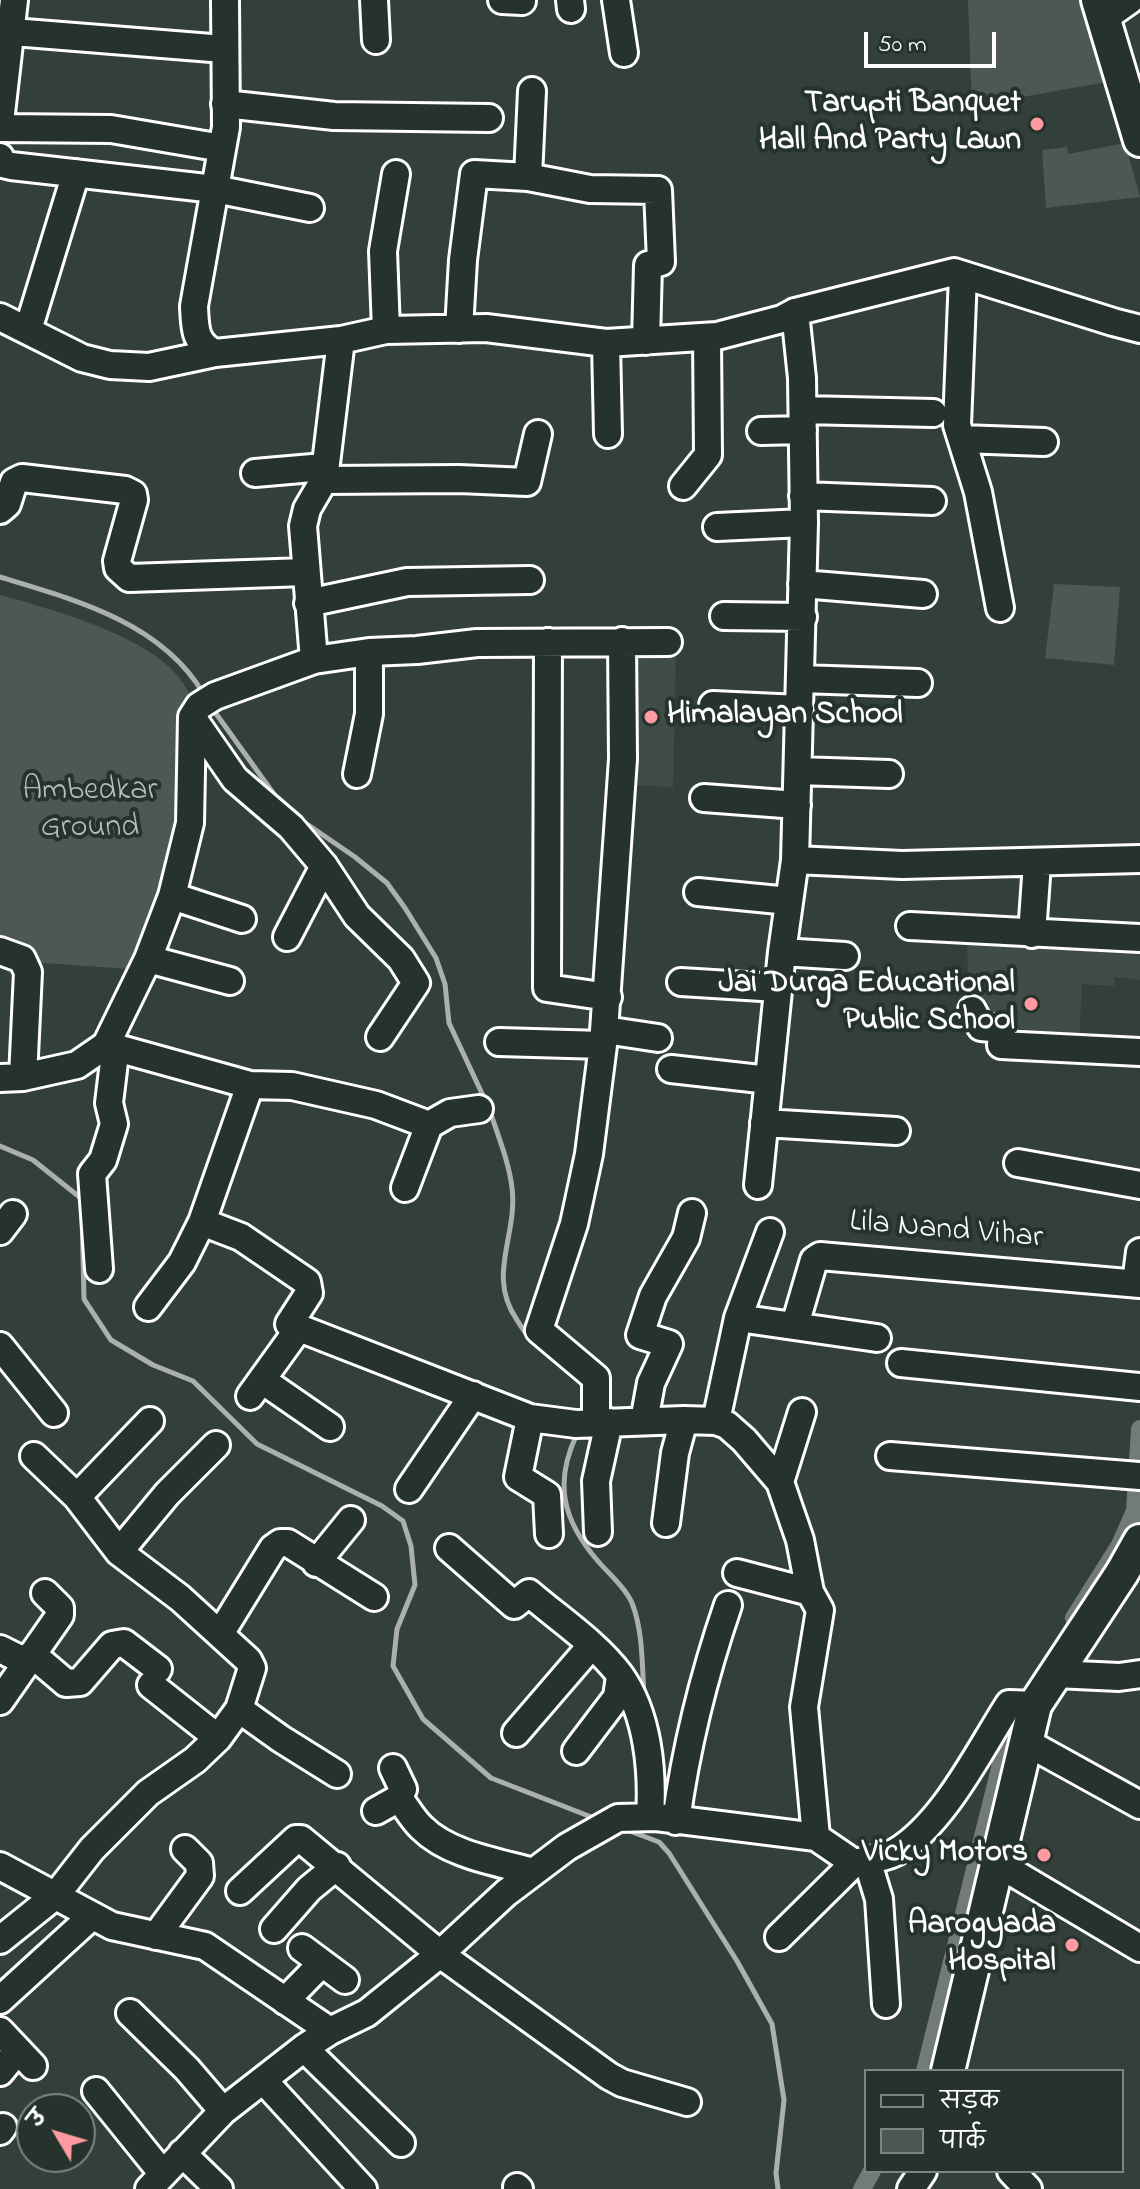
<!DOCTYPE html>
<meta charset="utf-8">
<style>
body{margin:0}
#map{position:relative;width:1140px;height:2189px;overflow:hidden;background:#333f3a;font-family:"Indie Flower","Playpen Sans Deva",sans-serif}
canvas{display:block}
.legend{position:absolute;left:864px;top:2069px;width:260px;height:104px;box-sizing:border-box;background:#26332d;border:2px solid #7d8581;margin:0;padding:10px 14px;list-style:none;font-size:24px;color:#fff}
.legend li{display:flex;align-items:center;gap:16px;height:40px}
.legend b{width:40px;border:2px solid #7d8581}
.north{position:absolute;left:16px;top:2093px;width:80px;height:80px;box-sizing:border-box;background:#26332d;border:2px solid #7d8581;border-radius:50%;rotate:308deg;font-size:22px;font-weight:700;line-height:32px;text-align:center;color:#fff}
.north::after{content:'';display:block;margin:auto;width:28px;height:36px;background:#ff9aa2;clip-path:polygon(50% 0,100% 100%,50% 72%,0 100%)}
.scale{position:absolute;left:864px;top:32px;width:132px;height:36px;box-sizing:border-box;border:4px solid #fff;border-top:0;padding-left:10px;font-size:24px;line-height:28px;white-space:nowrap;color:#fff;-webkit-text-stroke:6px #26332d;paint-order:stroke}
</style>
<div id="map">
<canvas width="1140" height="2189"></canvas>
<ul class="legend">
<li><b style="height:10px;background:#26332d"></b>सड़क</li>
<li><b style="height:22px;background:#4d5853"></b>पार्क</li>
</ul>
<div class="north">उ</div>
<div class="scale">50 m</div>
</div>
<script>
const ctx = document.querySelector('canvas').getContext('2d');
ctx.lineJoin = 'round';
function fill(path, color) { ctx.fillStyle = color; ctx.fill(path, 'evenodd'); }
function strokePath(path, color, width, dash) { ctx.strokeStyle = color; ctx.lineWidth = width; ctx.lineCap = dash ? 'butt' : 'round'; ctx.setLineDash(dash || []); ctx.stroke(path); }
function write(font, color, halo, rows, align = 'center') {
  ctx.font = font + ' "Indie Flower",sans-serif'; ctx.lineWidth = 8; ctx.setLineDash([]); ctx.textBaseline = 'middle'; ctx.strokeStyle = halo; ctx.fillStyle = color; for (const [text, x, y, turn = 0] of rows) {
    ctx.save(); ctx.translate(x, y); ctx.rotate((+turn || 0) * Math.PI / 180); ctx.textAlign = isNaN(turn) ? turn : align; if (halo) ctx.strokeText(text, 0, 0); ctx.fillText(text, 0, 0); ctx.restore();
  }
}
fill(new Path2D(`
 M628,649l48,1 -3,137 -46,-2z
 M967,935l173,7v38l-25,-3 -1,9 -32,-2 -3,59 -74,-2 -25,-20 3,-43 -15,-2z`), '#404c47');
fill(new Path2D(`
 M968,0h115l23,82 -134,24z
 M1125,143l15,54 -94,11 -4,-58 25,-3 1,7z
 M1054,584l66,3 -6,78 -69,-7z
 M0,595c56,16 168,44 191,102l-13,20 1,105 -22,81 -28,66 -86,-6 -23,-13 -20,-7z`), '#4d5853');
strokePath(new Path2D(`
 M0,577c73,22 161,45 203,116
 M212,708l64,89
 M301,820l54,37 32,26 18,25 31,50 9,26 4,39 37,79
 M490,1111c8,25 19,51 22,77 6,48 -26,87 5,132 7,11 13,21 24,28
 M0,1146l33,14 49,39v5
 M82,1214l2,85 27,41 42,25 40,16 64,63 125,62 21,15 8,25 4,39 -18,44 -4,37 30,53 68,59 108,42
 M577,1434c-23,48 -15,85 20,126 11,13 28,27 35,43 11,28 10,62 12,92
 M627,1830l32,12 10,11 68,108 35,63 12,76 -8,73 2,16`), '#abb0ae', 5);
strokePath(new Path2D(`
 M1074,1618l46,-73 15,-34 5,-82
 M925,2071l81,-327 16,-39
 M862,2189l10,-18`), '#737b78', 18);
const minor = new Path2D(`
 M374,0l2,40
 M502,0l20,1
 M570,0l1,9
 M616,0l8,53
 M1103,19l27,-19
 M0,31l224,18
 M225,104l109,12 155,2
 M0,122l14,-122
 M0,128l111,1 111,19
 M0,157l3,7 8,2 204,23 95,19
 M528,177l62,12 68,1 3,72 -13,3 -2,76
 M963,275l-6,150 21,67 22,116
 M0,317l82,41 28,7 39,2 66,-14 126,-13 45,-10 100,-2 120,15 111,-7 65,-17 13,-7 159,-40 159,50 27,7
 M459,329l4,-69 11,-86 54,3 4,-86
 M28,330l48,-157
 M386,330l-3,-79 13,-77
 M606,343l2,91
 M215,353c-21,-10 -20,-26 -21,-47l32,-179 -1,-127
 M803,410l130,3
 M761,431l42,-1
 M962,439l82,3
 M255,473l69,-6
 M324,480l135,-1 68,3 11,-48
 M683,486l25,-31 -1,-118
 M803,496l129,5
 M0,510l7,-6 7,-22 8,-4 103,12 8,4 1,6 -17,61 1,7 11,10 177,-6
 M717,527l87,-4
 M802,584l121,10
 M308,603l99,-21 123,-2
 M724,616l79,1
 M548,642l-1,346 61,9
 M314,660l-11,-134 4,-17 17,-29 17,-140
 M801,679l117,4
 M713,705l87,4
 M192,717l43,62 56,48 33,39 33,50 44,43 15,24 -36,54
 M798,771l91,3
 M357,774l12,-60v-62
 M704,798l93,7
 M795,860l107,5 238,-6
 M698,892l91,9
 M172,896l70,23
 M910,926l230,12
 M1032,934l5,-71
 M287,937l37,-71
 M0,951l22,8 6,13 -5,105
 M782,952l63,4
 M148,959l82,22
 M681,982l97,6
 M972,1010l9,17 21,2 -1,16 139,7
 M605,1030l53,8
 M499,1042l104,3
 M106,1045l144,40 42,1 84,19 53,20 21,-12 29,-4
 M671,1069l98,11
 M0,1078l23,-1 54,-12 29,-20 42,-86 24,-63 18,-73 2,-106 7,-11 16,-10 99,-36 55,-8 48,-2 60,-7 191,-1
 M764,1123l132,8
 M1018,1163l122,22
 M758,1185l24,-233 13,-92 9,-337 -2,-145 -7,-66
 M405,1188l24,-63
 M202,1222l39,15 66,45 2,11 -20,31 10,4 231,90 46,6 108,-4 32,1 11,4 17,15 36,42 20,58 10,52 10,18 -16,97 12,130
 M0,1231l13,-17
 M99,1269l-7,-95 11,-14 11,-36 -5,-21 5,-41 -8,-17
 M1136,1283l4,-31
 M148,1307l34,-45 20,-40 48,-137
 M738,1318l139,20
 M795,1325l19,-65 6,-4 320,28
 M0,1346l54,67
 M901,1363l239,24
 M262,1380l68,47
 M250,1396l49,-68
 M530,1418l-12,59 29,18 2,39
 M644,1421l7,-38 18,-39 -29,-9 13,-39 33,-58 6,-25
 M716,1421l22,-103 32,-86
 M596,1423v-45l-57,-48 35,-106 15,-70 14,-109 20,-286 -1,-118
 M890,1456l250,20
 M780,1482l22,-70
 M409,1489l64,-94
 M77,1497l73,-76
 M666,1523l9,-70 9,-33
 M598,1532l-2,-51 13,-59
 M449,1548l65,57 15,-12c30,26 67,50 91,82 28,39 33,96 30,142
 M119,1552l48,-58 49,-49
 M316,1563l35,-43
 M737,1573l73,19
 M220,1634l53,-86 7,-5h8l86,54
 M0,1649l26,13
 M32,1654l34,29 14,-1 32,-37 12,-2 34,26
 M1055,1674l64,3 21,-3
 M151,1685l67,53
 M0,1701l60,-86v-7l-15,-15
 M239,1709l42,30 56,35
 M516,1733l75,-87
 M1026,1742l114,63
 M576,1751l41,-54 3,-21
 M393,1768l10,21 -4,9c7,9 14,22 23,30 27,27 76,34 111,44
 M376,1811l23,-13
 M676,1821c10,-74 28,-146 52,-216
 M867,1860l12,39 7,105
 M997,1863l143,85
 M0,1866l112,60 93,20 125,85
 M240,1891l56,-52h5l139,115 169,122 13,7 65,19
 M274,1929l35,-40 28,-23
 M156,1936l44,-60 -1,-13 -14,-14
 M779,1937l75,-74
 M0,1940l56,-45 36,-46 56,-56 47,-33 23,-22 21,-29 13,-41 -4,-8 -68,-62 -61,-46 -42,-55 -43,-41
 M302,1948l43,32
 M0,2000l92,-84
 M285,2001l37,-38
 M130,2013l57,56 36,42
 M0,2031l33,35
 M304,2048l97,95
 M0,2072l18,-22
 M264,2081l99,108
 M96,2091l67,83
 M0,2131l3,-4
 M182,2153l37,36
 M1011,2171l17,18
 M517,2187l2,2
 M149,2189l74,-78 81,-63 26,-17 37,-18 73,-59 66,-61 61,-46 51,-29 38,-1 160,20 38,26c13,-3 31,-5 42,-11 48,-29 83,-101 113,-148l26,1
 M911,2189l12,-18`);
const major = new Path2D(`
 M1098,0l42,140
 M948,2071l87,-366 87,-132 18,-32`);
strokePath(minor, '#fff', 32);
strokePath(major, '#fff', 38);
strokePath(minor, '#26332d', 26);
strokePath(major, '#26332d', 32);
for (const [x, y, r, color] of [
 [1037,124,8,"#ff9aa2"],
 [651,717,8,"#ff9aa2"],
 [1031,1004,8,"#ff9aa2"],
 [1044,1855,8,"#ff9aa2"],
 [1072,1945,8,"#ff9aa2"]
]) { const dot = new Path2D(); dot.arc(x, y, r, 0, 2 * Math.PI); ctx.fillStyle = color; ctx.fill(dot); strokePath(dot, '#26332d', 3); }
write('bold 32px', '#fff', '#26332d', [
 ["Tarupti Banquet",1021,106],
 ["Hall And Party Lawn",1021,143],
 ["Himalayan School",667,717,"left"],
 ["Jai Durga Educational",1015,986],
 ["Public School",1015,1023],
 ["Vicky Motors",1028,1855],
 ["Aarogyada",1056,1927],
 ["Hospital",1056,1964]
], 'right');
write('32px', '#b8bcba', '#26332d', [
 ["Ambedkar",90,793],
 ["Ground",90,830]
]);
write('32px', '#fff', '#26332d', [
 ["Lila Nand Vihar",946,1232,5]
]);
</script>
